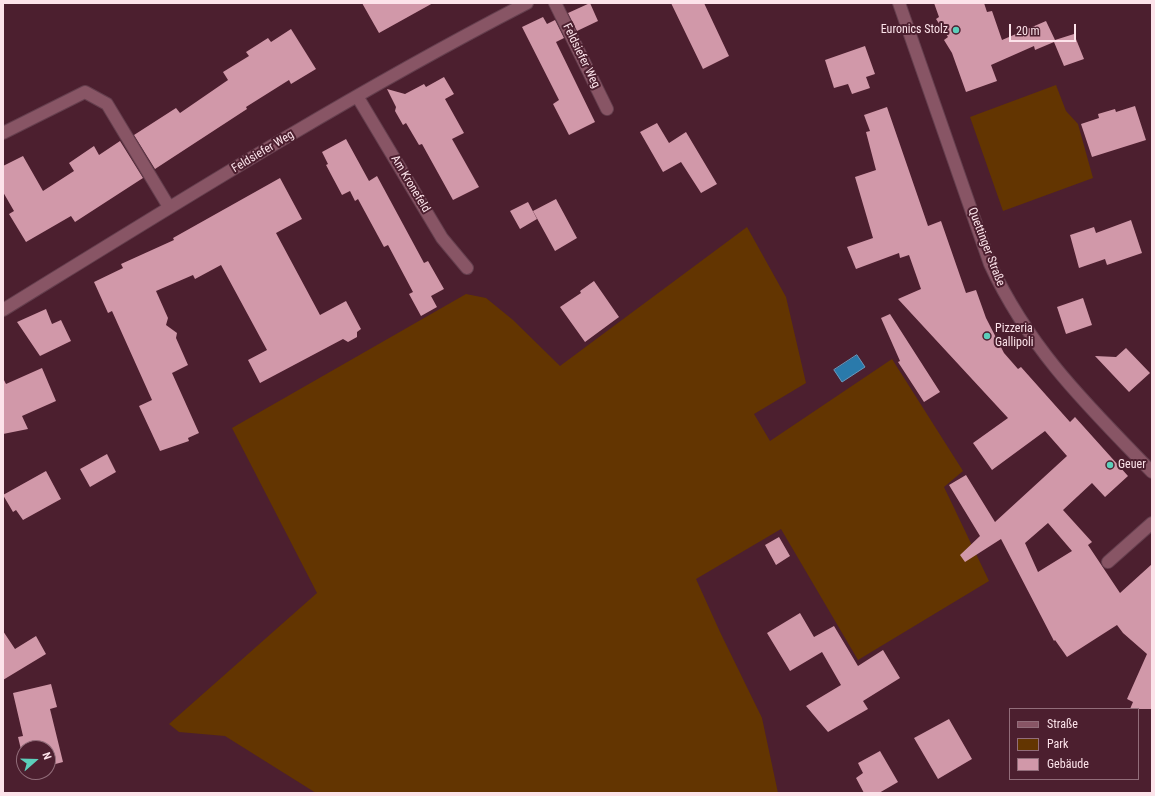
<!DOCTYPE html>
<meta charset="utf-8">
<style>
body{margin:0}
#map{position:relative;width:1155px;height:796px;overflow:hidden;background:#4c1f2f;font-family:"Roboto Condensed",sans-serif}
canvas{display:block}
.frame{position:absolute;inset:0;border:4px solid #fce3ea;pointer-events:none}
.legend{position:absolute;left:1009px;top:708px;width:130px;height:72px;box-sizing:border-box;background:#4c1f2f;border:1px solid #926d7a;margin:0;padding:5px 7px;list-style:none;font-size:12px;color:#fce3ea}
.legend li{display:flex;align-items:center;gap:8px;height:20px}
.legend b{width:20px;border:1px solid #926d7a}
.north{position:absolute;left:16px;top:740px;width:40px;height:40px;box-sizing:border-box;background:#4c1f2f;border:1px solid #926d7a;border-radius:50%;rotate:70deg;font-size:11px;font-weight:700;line-height:16px;text-align:center;color:#fce3ea}
.north::after{content:'';display:block;margin:auto;width:14px;height:18px;background:#5cceba;clip-path:polygon(50% 0,100% 100%,50% 72%,0 100%)}
.scale{position:absolute;left:1009px;top:24px;width:67px;height:18px;box-sizing:border-box;border:2px solid #fce3ea;border-top:0;padding-left:5px;font-size:12px;line-height:14px;white-space:nowrap;color:#fce3ea;-webkit-text-stroke:3px #4c1f2f;paint-order:stroke}
</style>
<div id="map">
<canvas width="1155" height="796"></canvas>
<div class="frame"></div>
<ul class="legend">
<li><b style="height:5px;background:#885565"></b>Straße</li>
<li><b style="height:11px;background:#633501"></b>Park</li>
<li><b style="height:11px;background:#d198a9"></b>Gebäude</li>
</ul>
<div class="north">N</div>
<div class="scale">20 m</div>
</div>
<script>
const ctx = document.querySelector('canvas').getContext('2d');
ctx.lineJoin = 'round';
function fill(path, color) { ctx.fillStyle = color; ctx.fill(path, 'evenodd'); }
function strokePath(path, color, width, dash) { ctx.strokeStyle = color; ctx.lineWidth = width; ctx.lineCap = dash ? 'butt' : 'round'; ctx.setLineDash(dash || []); ctx.stroke(path); }
function write(font, color, halo, rows, align = 'center') {
  ctx.font = font + ' "Roboto Condensed",sans-serif'; ctx.lineWidth = 4; ctx.setLineDash([]); ctx.textBaseline = 'middle'; ctx.strokeStyle = halo; ctx.fillStyle = color; for (const [text, x, y, turn = 0] of rows) {
    ctx.save(); ctx.translate(x, y); ctx.rotate((+turn || 0) * Math.PI / 180); ctx.textAlign = isNaN(turn) ? turn : align; if (halo) ctx.strokeText(text, 0, 0); ctx.fillText(text, 0, 0); ctx.restore();
  }
}
fill(new Path2D(`
 M1056,85l10,26 12,13 15,54 -90,33 -33,-94z
 M747,227l39,70 20,86 -52,31 16,27 122,-82 71,112 -19,16 45,94 -131,79 -77,-131 -85,50 24,53 42,86 16,75h-462l-91,-57 -46,-4 -10,-8 148,-131 -85,-165 234,-134 20,4 27,22 47,46z`), '#633501');
const water = new Path2D(`
 M857,355l8,12 -23,15 -8,-12z`);
fill(water, '#2a7aab');
strokePath(water, '#699abe', 1);
fill(new Path2D(`
 M362,3h71l-54,30z
 M590,3l8,18 -21,10 -9,-18z
 M671,3h33l25,53 -26,13z
 M934,3h50l3,9 5,-1 10,29 44,-19 9,19 19,-6 10,25 -20,7 -10,-24 -19,8 -1,-4 -43,19 6,16 -31,11 -14,-39 -8,-13 4,-3 -12,-18 3,-2z
 M543,17l4,7 8,-4 9,18 -8,4 39,80 -26,13 -16,-31 6,-4 -37,-73z
 M291,29l25,40 -25,15 -2,-4 -43,27 1,2 -92,60 -21,-34 42,-27 4,5 48,-33 -5,-8 26,-16 -3,-4 22,-14 3,4z
 M865,46l10,28 -9,3 4,11 -18,6 -4,-10 -14,4 -9,-28z
 M444,77l10,17 -9,5 19,34 -12,6 27,48 -26,13 -31,-56 -3,1 -13,-22 -3,2 -8,-14 1,-4 -9,-18 18,5 19,-10 2,3z
 M1135,106l11,34 -54,17 -11,-33 18,-6 -1,-4 17,-5 1,3z
 M887,107l41,119 13,-5 25,72 10,-3 10,28 18,35 14,16 3,-2 49,55 5,-5 53,59 -23,21 -13,-14 -29,27 29,32 -4,3 32,48 32,-29v145h-22l3,-7 -6,-3 20,-45 -24,-21 -6,-8 -50,32 -12,-17 -1,1 -53,-102 -36,23 -5,-7 20,-19 -31,-51 17,-10 29,47 72,-66 -22,-25 -53,39 -19,-27 35,-25 -110,-119 23,-10 -12,-34 -9,3 -1,-5 -43,16 -9,-22 26,-9 -18,-61 21,-7 -10,-38 4,-1 -6,-16zM1048,523l24,28 -34,21 -13,-29z
 M657,123l12,20 17,-11 31,52 -16,9 -20,-31 -18,10 -23,-40z
 M346,139l23,42 8,-5 47,87 4,-2 16,28 -13,7 6,11 -16,9 -12,-22 4,-2 -25,-47 -4,2 -26,-48 -3,2 -5,-10 -8,4 -16,-30 2,-1 -6,-12z
 M120,141l23,37 -68,44 -4,-6 -45,26 -17,-28 5,-3 -11,-19v-26l20,-10 20,35 31,-20 -5,-8 25,-17 5,9z
 M280,178l22,41 -26,14 44,82 26,-14 15,28 -4,3v5l-9,5 -5,-3 -83,44 -12,-23 19,-10 -46,-85 -26,14 -2,-4 -37,16 12,27 -2,7 11,8 -1,5 12,27 -16,8 27,60 -11,5 1,3 -29,10 -21,-45 13,-6 -40,-89 -4,2 -14,-31 29,-14 -2,-4 53,-24 -1,-2z
 M556,199l21,39 -22,13 -22,-40z
 M528,202l9,17 -17,10 -10,-18z
 M1131,220l11,33 -35,12 -2,-6 -26,9 -9,-33 24,-8 2,6z
 M594,281l25,36 -34,25 -25,-35 21,-14 -1,-2z
 M1083,298l9,27 -26,9 -9,-27z
 M46,309l6,15 9,-4 10,21 -31,15 -23,-34z
 M890,314l50,78 -16,10 -26,-40 2,-1 -19,-43z
 M1126,348l24,25 -21,19 -34,-36 21,1z
 M42,368l14,33 -34,15 6,13 -25,5v-56l3,6z
 M107,454l9,18 -26,15 -10,-18z
 M46,471l15,28 -38,21 -7,-10 -3,2 -10,-17z
 M779,537l11,19 -14,9 -11,-20z
 M800,613l14,24 20,-11 24,40 25,-16 17,28 -37,23 5,8 -40,23 -22,-26 35,-21 -19,-33 -32,19 -23,-38z
 M3,631l12,18 21,-13 10,18 -43,26z
 M51,684l6,23 -7,2 13,53 -15,4v-18h-24v14l-6,-25 5,-1 -10,-43z
 M949,719l23,40 -34,20 -24,-41z
 M880,751l18,31 -19,11h-15l-8,-15 7,-5 -5,-10z`), '#d198a9');
const minor = new Path2D(`
 M555,3l52,106
 M899,3l91,261c40,86 97,141 162,208
 M357,96l85,142 25,30
 M3,133l82,-41 22,12 62,103
 M3,310c172,-106 344,-214 524,-307
 M1108,562l44,-39`);
strokePath(minor, '#653f4e', 14);
strokePath(minor, '#885565', 12);
for (const [x, y, r, color] of [
 [956,30,4,"#5cceba"],
 [987,336,4,"#5cceba"],
 [1110,465,4,"#5cceba"]
]) { const dot = new Path2D(); dot.arc(x, y, r, 0, 2 * Math.PI); ctx.fillStyle = color; ctx.fill(dot); strokePath(dot, '#4c1f2f', 1.5); }
write('12px', '#fce3ea', '#4c1f2f', [
 ["Euronics Stolz",948,30,"right"],
 ["Pizzeria",995,329],
 ["Gallipoli",995,343],
 ["Geuer",1118,465]
], 'left');
write('12px', '#fce3ea', '#4c1f2f', [
 ["Feldsiefer Weg",581,56,64],
 ["Feldsiefer Weg",263,152,-31],
 ["Am Kronefeld",410,184,59],
 ["Quettinger Straße",986,247,69]
]);
</script>
